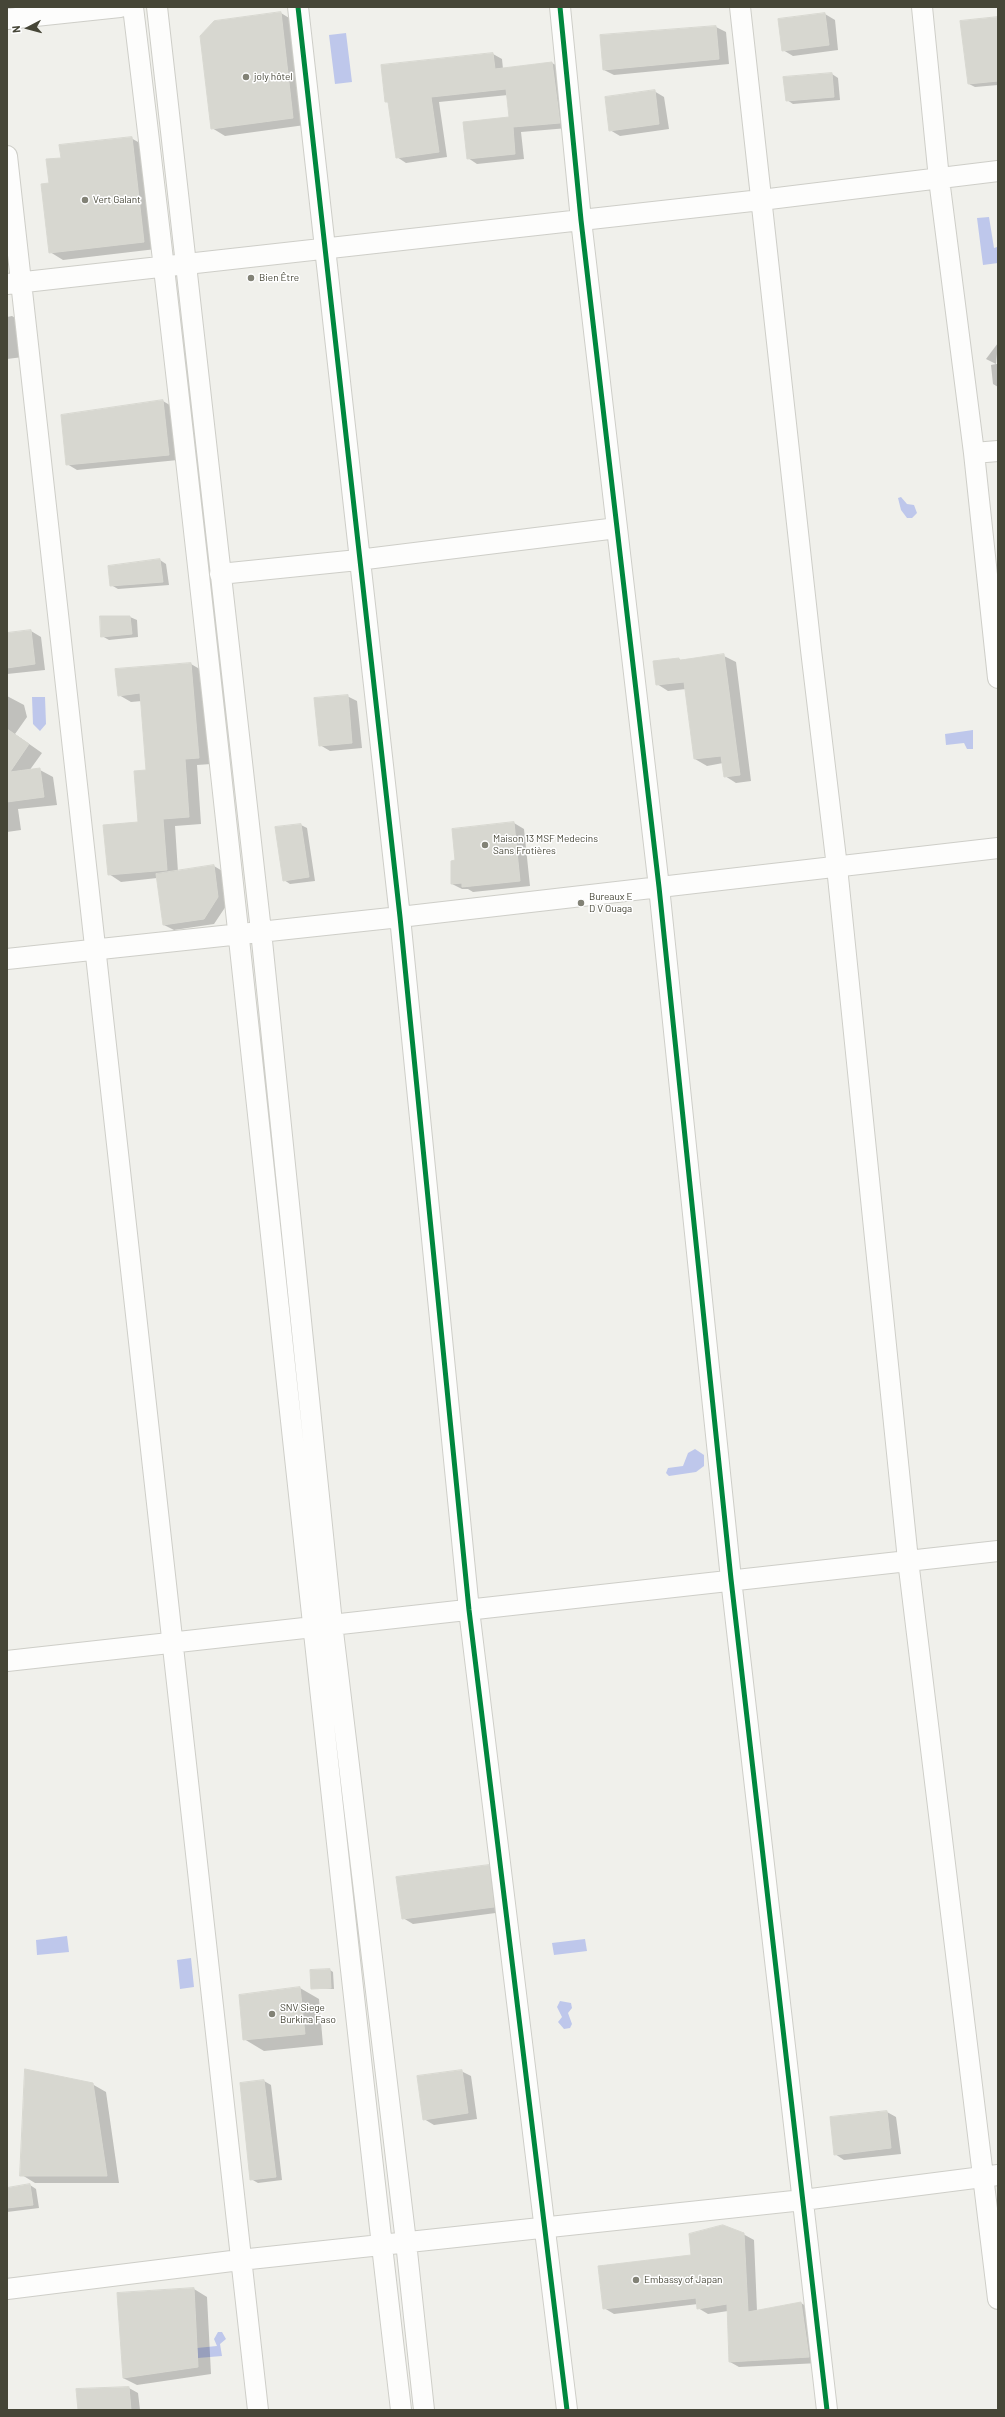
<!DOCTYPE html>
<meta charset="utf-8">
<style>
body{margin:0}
#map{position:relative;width:1005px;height:2417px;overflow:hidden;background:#f0f0eb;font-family:Barlow,sans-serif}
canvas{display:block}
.frame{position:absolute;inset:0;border:8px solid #464637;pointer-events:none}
.north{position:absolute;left:8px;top:8px;width:40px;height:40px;-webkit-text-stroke:3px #fff;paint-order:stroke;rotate:264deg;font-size:11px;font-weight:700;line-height:16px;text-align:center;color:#464637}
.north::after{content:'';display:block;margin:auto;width:14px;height:18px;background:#464637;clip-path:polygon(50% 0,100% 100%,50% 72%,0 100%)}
</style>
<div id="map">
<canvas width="1005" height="2417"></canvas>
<div class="frame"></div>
<div class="north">N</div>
</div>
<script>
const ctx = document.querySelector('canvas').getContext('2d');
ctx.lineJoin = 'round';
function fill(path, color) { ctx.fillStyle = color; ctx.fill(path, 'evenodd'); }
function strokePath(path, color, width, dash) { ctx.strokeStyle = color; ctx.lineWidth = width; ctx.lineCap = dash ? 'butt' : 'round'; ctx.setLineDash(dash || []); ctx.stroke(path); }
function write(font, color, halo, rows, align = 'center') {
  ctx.font = font + ' Barlow,sans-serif'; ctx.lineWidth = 3; ctx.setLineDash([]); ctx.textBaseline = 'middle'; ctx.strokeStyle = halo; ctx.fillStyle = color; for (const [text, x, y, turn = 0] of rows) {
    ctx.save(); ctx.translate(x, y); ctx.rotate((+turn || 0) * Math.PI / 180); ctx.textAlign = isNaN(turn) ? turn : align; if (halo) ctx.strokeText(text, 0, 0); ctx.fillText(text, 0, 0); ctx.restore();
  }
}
fill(new Path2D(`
 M346,33l6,49 -17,2 -6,-49z
 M989,217l5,31 3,-1 1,16 -15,2 -6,-47z
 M901,497l6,7 7,1 3,8 -5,5h-5l-6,-8 -3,-12z
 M32,697h13l1,27 -6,7 -7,-7z
 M973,730v19h-6l-3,-6 -18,2 -1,-11z
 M695,1449l9,6v11l-8,6 -27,4 -3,-3 2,-5 15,-2 5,-13z
 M67,1936l2,16 -32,3 -1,-15z
 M585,1939l2,12 -33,4 -2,-12z
 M191,1958l3,29 -14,2 -3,-29z
 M560,2001l11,2 1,5 -4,5 4,11 -2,4 -6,1 -6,-7 4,-5 -5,-10z
 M218,2332h4l4,7 -6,5 2,12 -24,2 -1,-10 20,-2 -3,-7z`), '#bec7eb');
fill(new Path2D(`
 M281,13l13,8 11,104 -80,11 -13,-8z
 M825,14l10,6 3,30 -45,6 -10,-6z
 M998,18v67l-23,2 -6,-3 -8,-62z
 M716,27l10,5 3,32 -115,11 -10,-5z
 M493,54l9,5 1,10 49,-6 9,5 7,60 -47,4 3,27 -47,5 -9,-6 43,-40 -3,-23 -69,7 8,55 -41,6 -9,-6 -8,-54 -3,-2z
 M832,74l6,4 2,22 -47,4 -6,-4z
 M654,91l10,6 5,32 -49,7 -10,-6z
 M131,138l14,8 11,103 -93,11 -13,-8v-68l12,-25z
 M12,316l7,4 4,37 -16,2v-42z
 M998,343l-2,21h2v23l-5,-3 -2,-19 5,-1 -10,-5z
 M163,401l10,6 5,53 -101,10 -10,-6z
 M160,560l6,4 3,21 -51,4 -7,-4z
 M101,617h29l7,3 1,17 -29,3 -7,-4z
 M31,631l10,6 4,33 -38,4v-40z
 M724,656l12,6 15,119 -15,2 -11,-7 -2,-13 -16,3 -12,-7 -9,-70 -18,2 -11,-7 22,-25 3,2z
 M191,664l12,7 8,93 -14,1 4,59 -26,2 3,46 36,-6 10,6 4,31 -14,21 -40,6 -10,-5 -7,-47 -36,4 -12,-8 30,-51 9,-52 -6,-70 -11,1 -12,-7z
 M7,696l17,9 3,12 -12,17 27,19 -13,18 11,-1 13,7 4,28 -39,4 3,21 -14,2z
 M347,696l10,5 5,47 -32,3 -10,-6z
 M514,823l10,6 6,57 -57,6 -5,-3h-6l-10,-5 4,-23z
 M301,825l6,3 8,53 -25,3 -6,-4z
 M488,1866l10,5 5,41 -90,12 -10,-6z
 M330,1970l3,2 1,17 -22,-1z
 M300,1988l19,11 4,46 -59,6 -20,-12z
 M461,2071l10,5 6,43 -43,6 -10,-6z
 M264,2081l7,4 11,95 -24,3 -7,-4 -10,-95z
 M92,2084l14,8 13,91h-84l-13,-8z
 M887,2112l9,5 5,37 -57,6 -9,-6z
 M30,2185l6,4 3,19 -32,4v-23z
 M743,2234l11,6 3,71 44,-8 10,6 8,54 -80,4 -9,-5 -2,-51 -20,3 -10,-6v-4l-84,10 -10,-6 88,-52z
 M194,2289l13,8 4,77 -74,11 -14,-7z
 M129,2388l9,5 2,17h-61z`), '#0003');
const building = new Path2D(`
 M281,12l12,106 -82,11 -11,-93 14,-15z
 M825,13l4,32 -47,6 -4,-32z
 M998,17v64l-30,3 -8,-63z
 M716,26l3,33 -116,11 -3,-35z
 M493,53l2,16 57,-7 8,61 -47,4 2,27 -48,5 -4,-37 46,-5 -3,-28 -75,8 8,55 -43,6 -8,-56h-3l-4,-37z
 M832,73l2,24 -48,4 -3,-24z
 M655,90l4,34 -50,7 -4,-34z
 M132,137l12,105 -95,11 -8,-69 8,-1 -3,-24 15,-1 -2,-13z
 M163,400l6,55 -103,10 -5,-50z
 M160,559l3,23 -53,4 -2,-20z
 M100,616h30l2,18 -31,3z
 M31,630l4,34 -28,4v-35z
 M724,654l16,121 -16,2 -3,-21 -27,3 -10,-77 -28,3 -3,-24 26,-3v2z
 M191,663l8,95 -14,1 4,58 -26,2 4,51 -59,5 -5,-50 35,-3 -4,-51 12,-1 -6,-77 -22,3 -3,-27z
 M348,695l4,48 -33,3 -5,-48z
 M7,729l22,15 -19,28 30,-4 4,29 -37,5z
 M514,822l6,59 -58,6v-4l-11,1v-23l4,-1 -3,-31z
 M301,824l8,53 -26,4 -8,-54z
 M214,865l4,32 -14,22 -41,6 -7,-51z
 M489,1865l5,42 -92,12 -6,-42z
 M330,1969l1,19 -20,1 -1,-19z
 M300,1987l5,47 -62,6 -4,-45z
 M25,2069l68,14 14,93h-87z
 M462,2070l6,43 -45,7 -6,-44z
 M264,2080l12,97 -26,3 -10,-97z
 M887,2111l4,37 -57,7 -4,-38z
 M30,2184l3,21 -26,3v-20z
 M723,2225l21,8 4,79 53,-10 8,55 -80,5 -2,-58 -30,5 -1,-11 -93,11 -5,-43 93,-11 -2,-21z
 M194,2288l4,79 -75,11 -6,-85z
 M129,2387l2,23h-53l-2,-21z`);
fill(building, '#d7d7d0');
strokePath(building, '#d8d8d1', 1);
const street = new Path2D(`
 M133,7c97,800 174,1602 268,2403
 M157,7l104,924 71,692 74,619 18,168
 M298,7l102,910 69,693 98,800
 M560,7l21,213 78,667 72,692 96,831
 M740,7l71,643 26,217 71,693 90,739
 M922,7l17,172 35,274 24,225
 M7,19l113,-12
 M7,156l251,2254
 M7,284l754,-84 237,-29
 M974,453l24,-2
 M220,574l138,-14 259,-32
 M7,959l393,-42 598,-69
 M7,1661l991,-110
 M7,2289l233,-29 563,-60 195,-25`);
strokePath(street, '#cecec8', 22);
strokePath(street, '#fdfdfc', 20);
strokePath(new Path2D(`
 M298,7l102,910 69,693 98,800
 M560,7l21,213 78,667 72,692 96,831`), '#00873e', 5);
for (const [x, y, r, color] of [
 [246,77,4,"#828276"],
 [85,200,4,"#828276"],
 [251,278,4,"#828276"],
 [485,845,4,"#828276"],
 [581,903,4,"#828276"],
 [272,2014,4,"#828276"],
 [636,2280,4,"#828276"]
]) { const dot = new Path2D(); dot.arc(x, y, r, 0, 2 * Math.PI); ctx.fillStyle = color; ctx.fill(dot); strokePath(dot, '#fff', 1.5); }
write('10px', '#464637', '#fff', [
 ["joly hôtel",254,77],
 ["Vert Galant",93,200],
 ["Bien Être",259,278],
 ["Maison 13 MSF Medecins",493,839],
 ["Sans Frotières",493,851],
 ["Bureaux E",589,897],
 ["D V Ouaga",589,909],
 ["SNV Siege",280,2008],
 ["Burkina Faso",280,2020],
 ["Embassy of Japan",644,2280]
], 'left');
</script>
